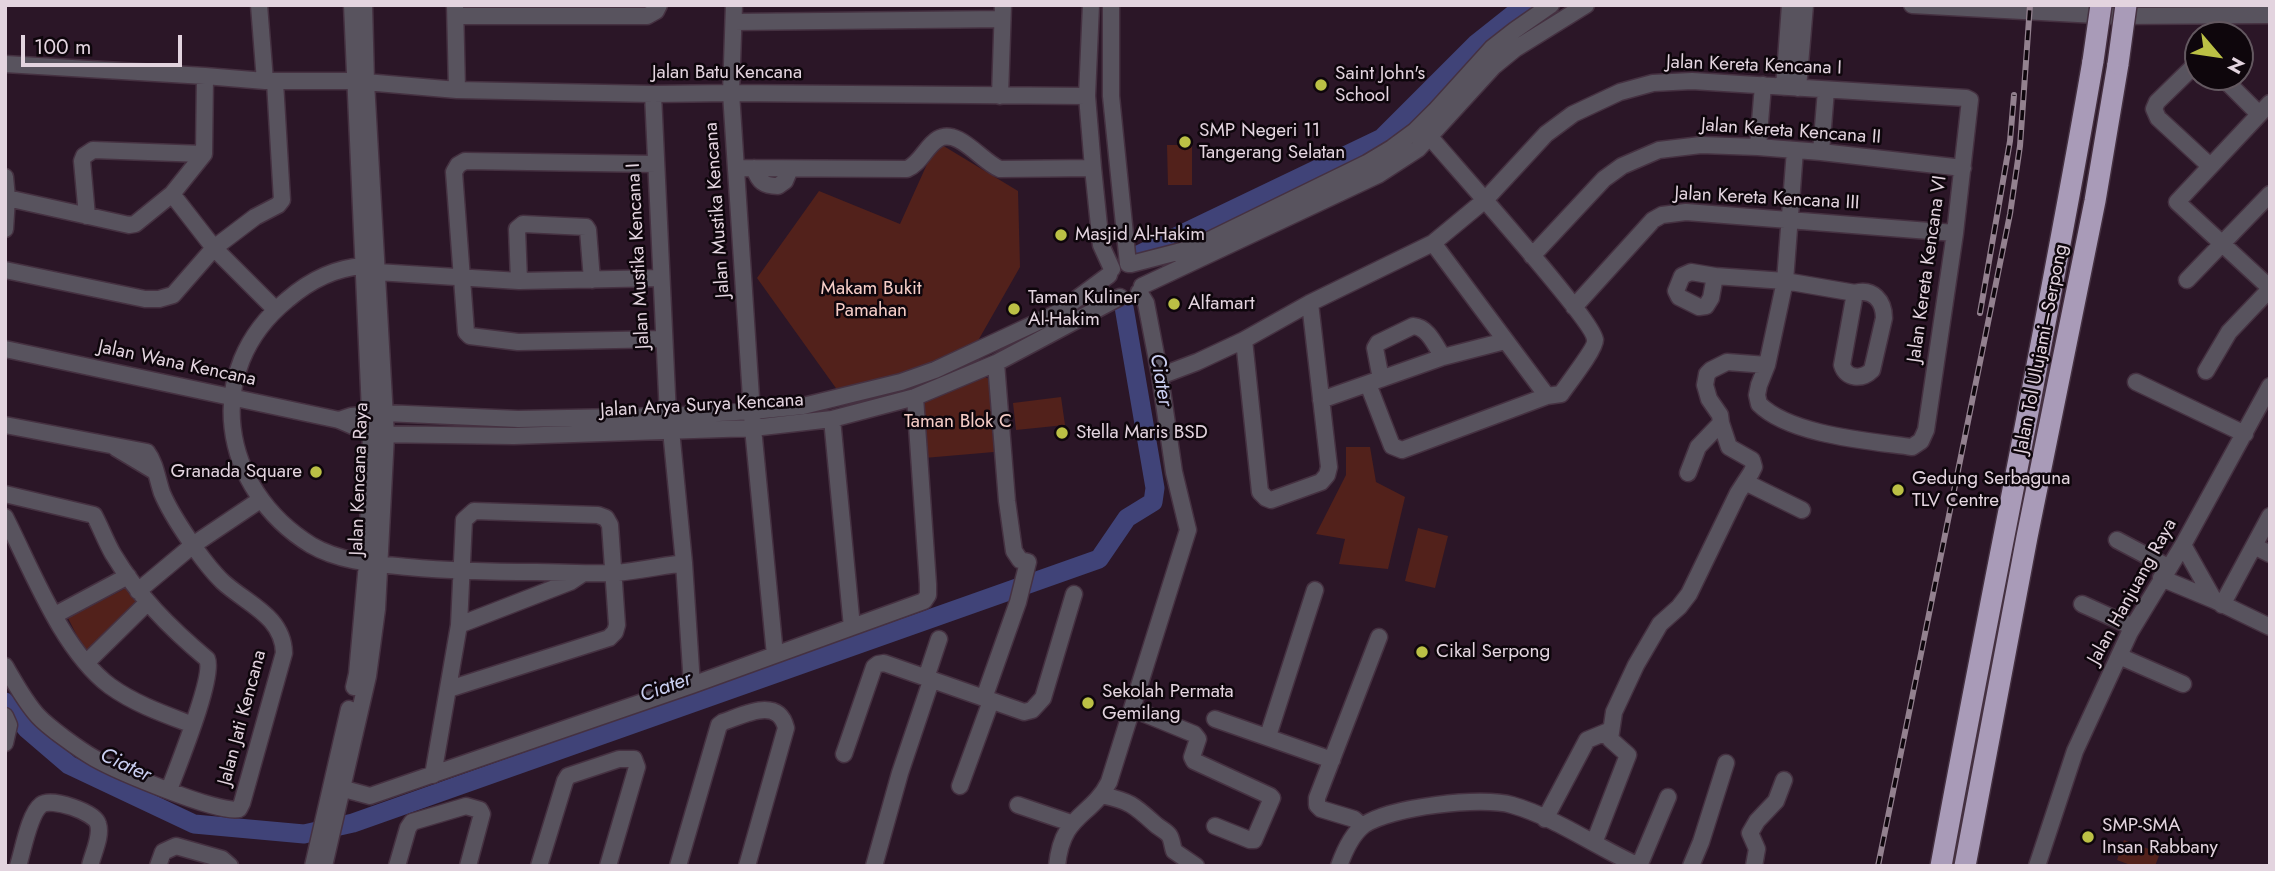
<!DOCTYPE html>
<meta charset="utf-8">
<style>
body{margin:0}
#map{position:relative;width:2275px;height:871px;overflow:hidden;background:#2b1627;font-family:Jost,sans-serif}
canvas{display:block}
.frame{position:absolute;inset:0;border:7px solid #e3d4df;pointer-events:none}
.north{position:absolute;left:2184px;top:21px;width:70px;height:70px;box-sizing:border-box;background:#0e060c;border:2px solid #635860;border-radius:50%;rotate:119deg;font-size:19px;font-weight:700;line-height:28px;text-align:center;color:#e3d4df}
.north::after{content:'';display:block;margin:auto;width:24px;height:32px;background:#bbc045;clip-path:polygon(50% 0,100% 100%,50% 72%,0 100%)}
.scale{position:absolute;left:21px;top:35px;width:161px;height:32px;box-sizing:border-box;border:4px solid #e3d4df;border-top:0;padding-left:9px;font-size:21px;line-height:24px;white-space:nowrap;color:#e3d4df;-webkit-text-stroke:5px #0e060c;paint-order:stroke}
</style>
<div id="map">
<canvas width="2275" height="871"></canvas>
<div class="frame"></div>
<div class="north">N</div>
<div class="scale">100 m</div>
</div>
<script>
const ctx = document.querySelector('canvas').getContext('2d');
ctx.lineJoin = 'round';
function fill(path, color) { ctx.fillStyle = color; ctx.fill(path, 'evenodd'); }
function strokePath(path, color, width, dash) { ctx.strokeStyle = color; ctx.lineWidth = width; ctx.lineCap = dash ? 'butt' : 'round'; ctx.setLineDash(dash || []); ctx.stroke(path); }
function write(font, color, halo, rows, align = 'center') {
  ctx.font = font + ' Jost,sans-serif'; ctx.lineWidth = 5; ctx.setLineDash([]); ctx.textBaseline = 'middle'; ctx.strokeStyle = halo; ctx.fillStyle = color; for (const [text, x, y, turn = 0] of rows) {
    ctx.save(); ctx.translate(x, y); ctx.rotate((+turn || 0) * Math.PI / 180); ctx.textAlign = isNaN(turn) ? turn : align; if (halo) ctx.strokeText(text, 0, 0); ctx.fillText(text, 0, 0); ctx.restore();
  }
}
fill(new Path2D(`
 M937,142l81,49 2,76 -45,79 -43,20 -94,25 -81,-113 62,-87 81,33z
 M1167,145h25v40h-24z
 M983,376l6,3 5,73 -70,6 -2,-57z
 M1061,397l4,28 -49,5 -3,-27z
 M1346,447h24l6,35 29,15 -17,72 -49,-5 6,-25 -29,-5 30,-59z
 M1418,528l30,8 -13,52 -30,-7z
 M128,587l10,14 -53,51 -17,-34z
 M2124,840l36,13 -5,13h-22l-16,-6z`), '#52211b');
strokePath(new Path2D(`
 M1138,255l244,-117 94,-94 49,-39
 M5,702l22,27 42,36 125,59 110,10 49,-11 746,-264 28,-41 26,-16 2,-14 -31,-181`), '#404378', 19);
const minor = new Path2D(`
 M259,5l6,76
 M352,5l19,429 -4,129 -10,111 -3,13
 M455,5l2,85
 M734,5l-3,88 22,335 22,227
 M1091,5l-4,91 6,72 8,77 11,24
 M1111,5v91l17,168
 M1912,5l203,11 155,-1
 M456,16h191l9,-5 3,-6
 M734,22l268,-3
 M2198,62l-41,40 -3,7 4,9 52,48
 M5,64l200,12 60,5h89l103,9 196,4 78,-1 356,3
 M2222,77l37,37
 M1784,87l6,-82
 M1798,88l7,-83
 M653,94l15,322
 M1000,96l3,-91
 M2270,103l-93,99 93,86
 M1758,147l5,-62
 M1821,152l5,-62
 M656,164l-191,-3 -7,4 -4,7 12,160 4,4 48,6 146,-3
 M736,168l171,1c14,-6 19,-23 31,-30 20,-12 44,23 62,30l93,-1
 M754,168c5,14 10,18 24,18l7,-5 5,-12
 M5,177l2,21 -2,31
 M172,194l42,54 61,61
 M7,198l122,27 6,-1 37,-30 32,-40 1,-78
 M87,216l-5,-55 2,-5 9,-6 111,4
 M1433,243l114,153
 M1532,256l72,-77 18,-13 37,-16 42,-5 57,2 63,5 142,16
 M1131,264l62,-16 174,-85 25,-15 23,-17 20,-20 57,-63 23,-18 36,-25
 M363,266c-29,2 -54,15 -76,34 -86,70 -67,189 24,245 29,17 65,19 97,22 43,4 85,5 128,5 26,0 53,2 79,1 23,-2 46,-7 69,-10
 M5,270l140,29h14l14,-4 41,-47 41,-31 23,-12 4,-5 -7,-118
 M377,272l142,9 142,-3
 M1715,276l-24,-4 -9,4 -6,15 3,6 20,10 7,-1 5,-8 4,-22 70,5 70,12c18,-5 29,8 29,25l-12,52c-10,10 -26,9 -30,-5l13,-72
 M2187,280l83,-86
 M519,281l-2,-52 6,-5 63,3 2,3 4,50
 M1142,286l236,-111 40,-26 75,-82 22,-18 71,-44
 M1574,307l79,-87 9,-5 24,-3 269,21
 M1244,340l16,152 6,6 5,2 50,-18 6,-7 2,-8 -19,-164
 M5,349l334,71 32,14 143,2 239,-8 79,-9 83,-22 81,-34 124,-66
 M2206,371l23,-39 41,-43
 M1160,376l37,-14 47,-22 66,-37 123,-60 52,-43 61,-66 27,-20 47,-22 33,-9 39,-2 274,17 4,2 -15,133 -29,197 -5,11 -9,6c-43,-6 -122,-12 -153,-43l-2,-9 2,-10 8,-20 18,-84 10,-131
 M1381,379l-6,-31 3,-5 35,-17c15,1 22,19 30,31
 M2136,382l109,52
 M1368,384l24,62 10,4 145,-54 14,-2c6,-9 35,-46 34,-54 0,-18 -144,-178 -165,-203
 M1321,400l122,-43 62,-16
 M832,419l20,208
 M339,420l12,-4 34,-3 133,6 150,-3 85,-5 50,-5 98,-24 34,-12 124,-58 50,-37
 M5,425l142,27c9,12 10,27 15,41 10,24 42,71 61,89 24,22 60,34 61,71l-42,150 -3,6c-19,6 -124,-39 -145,-51 -14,-8 -46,-31 -56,-42 -13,-14 -23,-33 -33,-50
 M671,430l13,133 8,122
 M116,448l40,24
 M1688,473l10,-26 23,-24
 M1745,482l57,28
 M5,494l89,21c7,13 12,27 19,39 26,43 56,73 94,105 8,17 -30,109 -38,131
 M5,517c27,53 57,133 105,169 25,18 54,28 83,39
 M2117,540l51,27
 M2183,545l31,55
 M2254,546l16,8
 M2161,578l53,22 56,27
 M138,591l55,-46 67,-45
 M2082,604l51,23
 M2222,605l48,-89
 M55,615l73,-39
 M459,625l111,-43 12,-8
 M2119,656l64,28
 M86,663l62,-61
 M926,678l13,-39
 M984,698l34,-96 10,-40 -8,-2 -6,-9 -7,-50 -11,-138
 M1133,709l61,25 4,5 -6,18 2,4 76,35 2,2 -18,42h-4l-35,-14
 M5,716l4,9 -4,18
 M1215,719l117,41
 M1268,736l47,-146
 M844,754l30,-87 4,-3 6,-1 140,49 8,-2 11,-12 31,-104
 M433,775l26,-150 5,-105 10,-9 124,4 8,3 4,7 7,100 -2,7 -6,6 -160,51
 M333,786l37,10 322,-111 232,-84 4,-6v-11l-13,-187
 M960,786l31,-85
 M1101,795c29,6 33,10 54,29 4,4 10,6 14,11 3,4 3,10 5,16l22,15
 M1018,805l53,18
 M1545,819l42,-79 24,-10
 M1362,826l-8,-7 -33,-10 -4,-4v-7l62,-161
 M1594,843l34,-88 -18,-16 4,-27 22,-47 24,-41 19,-17 10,-13 49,-101 13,-20 3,-6 -2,-7 -23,-13 -8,-24 -1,-8 -11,-16 -4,-14 2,-11 4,-4 16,-8 40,3
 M18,866c5,-15 11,-52 23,-61 10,-8 54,7 57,19 4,12 -5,29 -8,42
 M158,866l5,-14 13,-6 46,13 8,7
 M313,866l36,-157
 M324,866l44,-190 9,-67 9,-174 -20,-353 -2,-77
 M397,866l11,-38 4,-6 54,-16 14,4 2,4 -14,52
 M539,866l26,-85 3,-5 51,-17h15l3,8 -29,99
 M678,866l41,-141 4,-3c21,-7 55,-26 63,6l-39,138
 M874,866l26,-93 31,-92
 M1057,866c5,-53 34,-48 52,-84l79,-252 -14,-58 -14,-96 -14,-73 -7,-11
 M1339,866c5,-14 13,-32 25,-41 26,-18 118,-29 148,-20 45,13 84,42 127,61
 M1639,866l29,-69
 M1691,866l10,-24 25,-79
 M1754,866l3,-17 -7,-16 7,-12 19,-20 8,-21
 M2037,866l38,-115 55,-119 53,-87 87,-159`);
const highway = new Path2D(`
 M1941,866c49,-269 106,-536 152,-805
 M1965,866l62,-329 68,-336 23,-137`);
strokePath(minor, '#453141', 19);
strokePath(highway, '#453141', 24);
strokePath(minor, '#58535e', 16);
strokePath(highway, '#a99bb8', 21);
const rail = new Path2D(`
 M1980,313l30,-172 4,-46
 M1878,866l132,-652 10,-68 10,-141`);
strokePath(rail, '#93818f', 6);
strokePath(rail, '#0e060c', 3.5, [10]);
const highwayBridge = new Path2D(`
 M2093,61l8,-56
 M2118,64l8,-59`);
strokePath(highwayBridge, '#453141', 24, []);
strokePath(highwayBridge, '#a99bb8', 21);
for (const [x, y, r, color] of [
 [1321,85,7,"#bbc045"],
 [1185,142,7,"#bbc045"],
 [1061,235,7,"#bbc045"],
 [1174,304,7,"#bbc045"],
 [1014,309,7,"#bbc045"],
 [1062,433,7,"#bbc045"],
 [316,472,7,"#bbc045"],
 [1898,490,7,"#bbc045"],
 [1422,652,7,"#bbc045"],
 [1088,703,7,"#bbc045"],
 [2088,837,7,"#bbc045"]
]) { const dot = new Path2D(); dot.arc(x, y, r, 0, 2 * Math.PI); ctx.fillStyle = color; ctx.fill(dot); strokePath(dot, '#0e060c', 2.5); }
write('19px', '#e3d4df', '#0e060c', [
 ["Jalan Kereta Kencana I",1754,66,2],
 ["Jalan Batu Kencana",727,73],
 ["Jalan Kereta Kencana II",1791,132,4],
 ["Jalan Kereta Kencana III",1767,199,3],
 ["Jalan Mustika Kencana",718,210,-94],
 ["Jalan Mustika Kencana I",639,256,-93],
 ["Jalan Kereta Kencana VI",1928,269,-82],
 ["Jalan Tol Ulujami–Serpong",2042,349,-79],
 ["Jalan Wana Kencana",177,364,12],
 ["Jalan Arya Surya Kencana",702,406,-3],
 ["Jalan Kencana Raya",360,479,-88],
 ["Jalan Hanjuang Raya",2133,592,-61],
 ["Jalan Jati Kencana",243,718,-75]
]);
write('19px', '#e3d4df', '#0e060c', [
 ["Saint John's",1335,74],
 ["School",1335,96],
 ["SMP Negeri 11",1199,131],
 ["Tangerang Selatan",1199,153],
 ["Masjid Al-Hakim",1075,235],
 ["Taman Kuliner",1028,298],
 ["Al-Hakim",1028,320],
 ["Alfamart",1188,304],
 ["Stella Maris BSD",1076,433],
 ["Granada Square",302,472,"right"],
 ["Gedung Serbaguna",1912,479],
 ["TLV Centre",1912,501],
 ["Cikal Serpong",1436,652],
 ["Sekolah Permata",1102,692],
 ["Gemilang",1102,714],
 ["SMP-SMA",2102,826],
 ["Insan Rabbany",2102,848]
], 'left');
write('19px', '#f7cec8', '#0e060c', [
 ["Makam Bukit",871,289],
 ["Pamahan",871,311],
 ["Taman Blok C",958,422]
]);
write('italic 21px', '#c9cef0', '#0e060c', [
 ["Ciater",1160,380,80],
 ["Ciater",666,688,-20],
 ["Ciater",125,766,25]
]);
</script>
